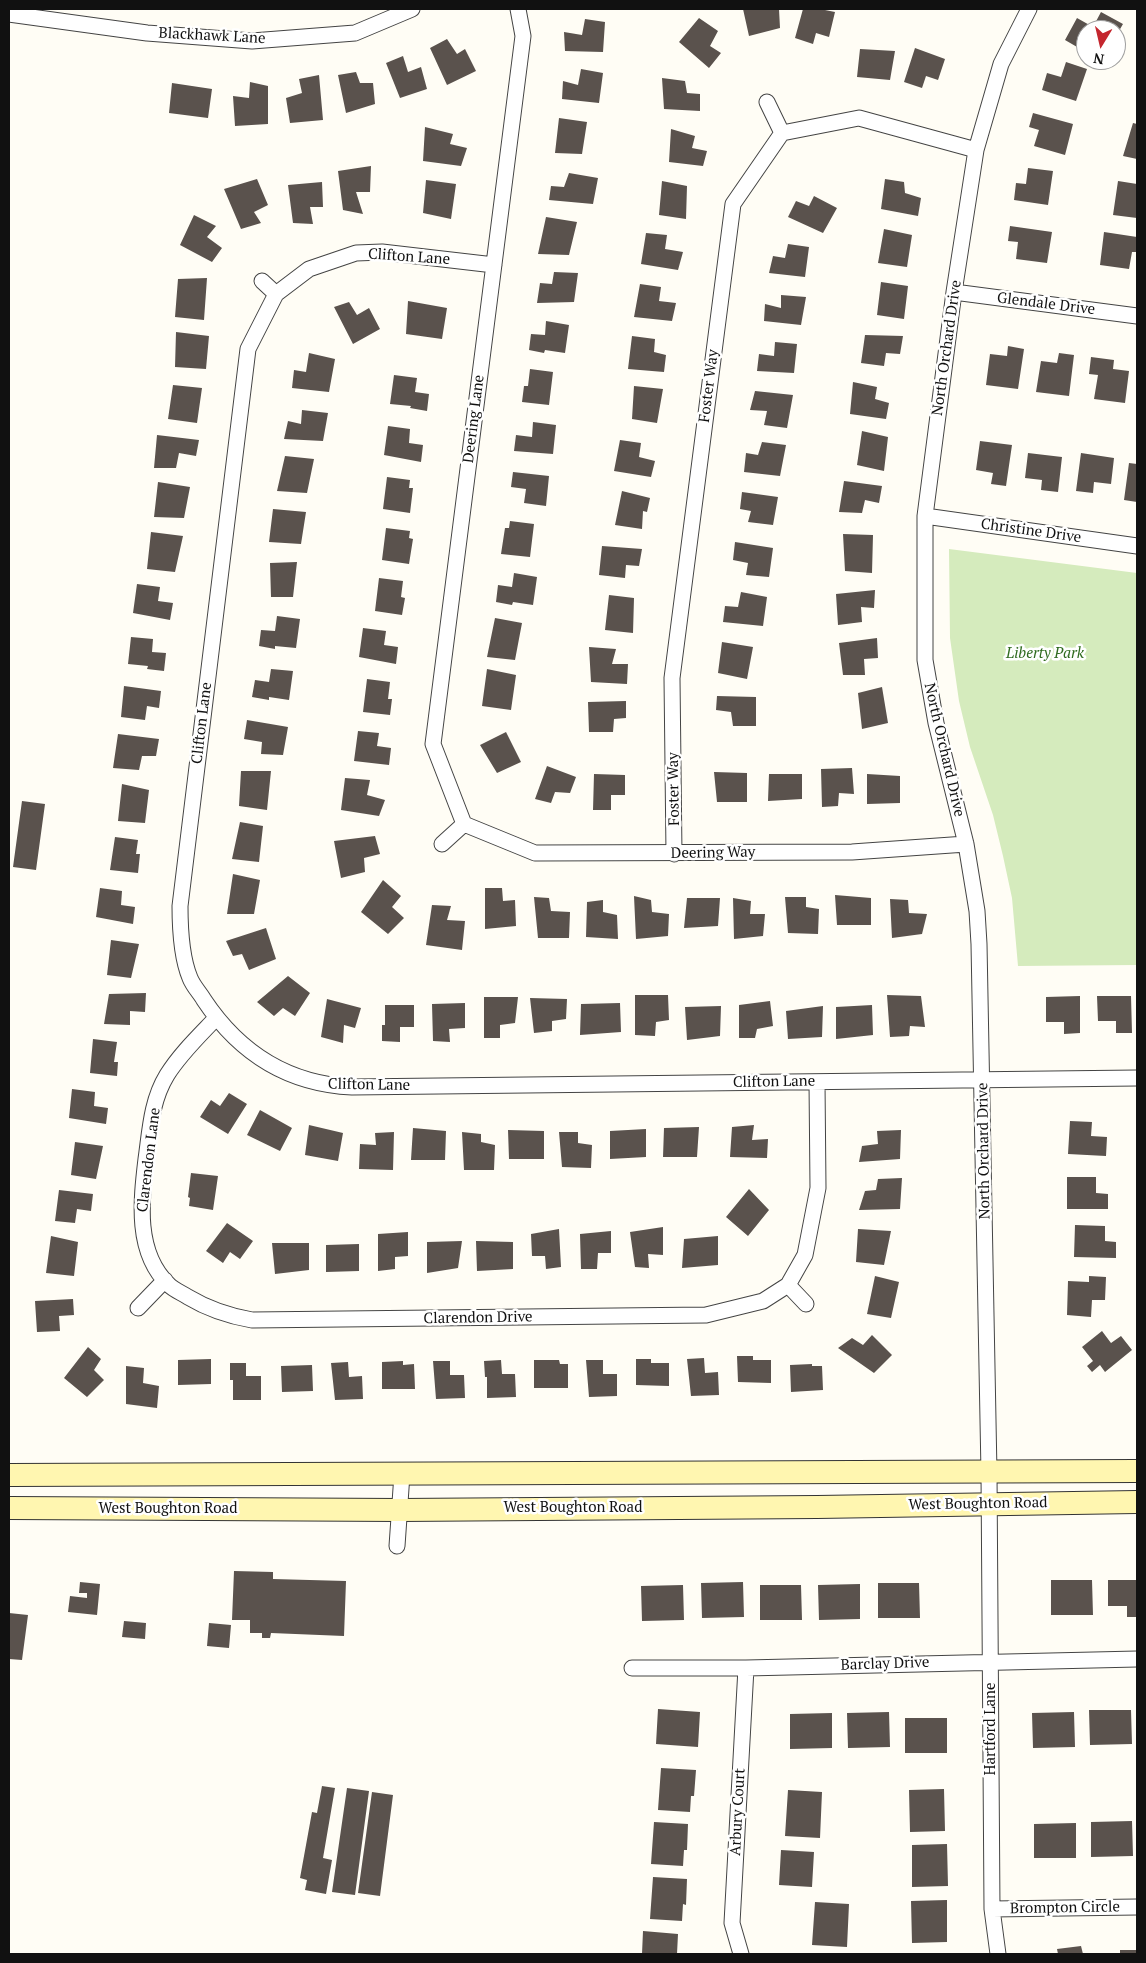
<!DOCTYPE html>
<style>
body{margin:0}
#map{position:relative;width:1146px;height:1963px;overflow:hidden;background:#fffdf5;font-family:"PT Serif",serif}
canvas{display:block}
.frame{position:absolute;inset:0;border:10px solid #111;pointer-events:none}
.north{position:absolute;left:1076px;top:20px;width:50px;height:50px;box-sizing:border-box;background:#fff;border:1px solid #a0a0a0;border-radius:50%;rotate:189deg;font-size:14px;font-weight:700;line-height:20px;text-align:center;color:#111}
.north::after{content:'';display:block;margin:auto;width:18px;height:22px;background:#c4262e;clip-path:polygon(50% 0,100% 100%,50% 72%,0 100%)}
</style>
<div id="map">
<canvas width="1146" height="1963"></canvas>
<div class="frame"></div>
<div class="north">N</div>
</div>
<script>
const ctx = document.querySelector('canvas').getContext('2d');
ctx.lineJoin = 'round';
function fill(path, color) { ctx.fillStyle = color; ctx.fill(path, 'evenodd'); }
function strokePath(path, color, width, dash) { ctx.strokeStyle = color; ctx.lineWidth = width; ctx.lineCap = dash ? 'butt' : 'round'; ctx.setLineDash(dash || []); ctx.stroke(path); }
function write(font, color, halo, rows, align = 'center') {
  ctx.font = font + ' "PT Serif",serif'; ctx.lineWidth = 5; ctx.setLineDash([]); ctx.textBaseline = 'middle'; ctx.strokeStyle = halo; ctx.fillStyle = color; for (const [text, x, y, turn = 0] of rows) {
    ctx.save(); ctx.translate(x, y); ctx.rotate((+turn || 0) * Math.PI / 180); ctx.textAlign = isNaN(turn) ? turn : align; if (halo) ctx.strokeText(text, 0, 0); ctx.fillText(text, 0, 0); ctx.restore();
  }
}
fill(new Path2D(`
 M949,549l188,24v392l-119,1 -6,-68 -9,-42 -10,-41 -23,-68 -11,-46 -9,-63z`), '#d5ebbd');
fill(new Path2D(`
 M743,9h36l1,19 -31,8z
 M803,9h17l15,3 -6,25 -13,-4 -3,11 -18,-6z
 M1101,12l22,12 -7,12v-6h-30v16l-2,5 -19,-11 12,-22 16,9z
 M699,18l19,13 -8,15 11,7 -12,15 -30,-26z
 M585,19l20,3 -2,30 -38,-1 -1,-19 18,3z
 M447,39l10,15 8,-5 11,22 -29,14 -17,-37z
 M915,48l30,11 -7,21 -12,-4 -4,12 -18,-6z
 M860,49l35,2 -5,29 -33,-3z
 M403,56l5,16 13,-5 6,22 -27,9 -14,-35z
 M1066,62l21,7 -11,32 -34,-11 5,-17 14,4z
 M581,69l22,4 -4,30 -37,-4 1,-18 15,4z
 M356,72l4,11h13l2,21 -29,9 -8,-38z
 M319,75l4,45 -33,3 -4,-25 16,-5 -3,-14z
 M662,78l23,3 2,12 13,1v17l-36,-2z
 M250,82l18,4v38l-33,2 -2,-30 16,2z
 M172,83l40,6 -4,29 -39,-5z
 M1033,113l40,11 -8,31 -31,-9 5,-16 -10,-3z
 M559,118l28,4 -5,32 -27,-1z
 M1133,123l4,1v35l-14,-3z
 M425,127l28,7 -3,10 17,4 -6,18 -38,-5z
 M671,129l24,7 -3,12 15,3 -4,15 -34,-4z
 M371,166l-1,26h-14l7,22 -20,-4 -5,-39z
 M1028,168l25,3 -5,34 -34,-5 2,-17 10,1z
 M569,173l29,5 -5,26 -44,-4 2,-14 13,1z
 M257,179l11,26 -14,7 7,11 -20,6 -17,-40z
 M885,179l19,3 1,11 16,5 -3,18 -37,-7z
 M426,180l30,4 -5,35 -28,-6z
 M662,181l25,5 -1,33 -27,-4z
 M1118,181l19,3v34l-24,-3z
 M322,182l1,25h-13l3,17 -20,-1 -5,-38z
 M814,196l23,12 -14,25 -35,-16 8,-16 13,5z
 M194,215l22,11 -9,11 15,11 -10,14 -32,-17z
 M546,217l31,5 -8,33 -31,-1z
 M1010,226l42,6 -5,31 -31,-4 2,-17 -10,-1z
 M884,229l28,6 -5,32 -29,-4z
 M1104,232l33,5v15h-5l-3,17 -29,-4z
 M646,233l21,2 -2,14 18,3 -5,18 -37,-6z
 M788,244l21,3 -4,30 -36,-4 4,-17 12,2z
 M554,272l24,1 -4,29 -37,1 3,-20 12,1z
 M207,278l-3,42 -29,-3 3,-38z
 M881,282l27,4 -4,33 -27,-4z
 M640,284l21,3 -2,14 17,2 -4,18 -38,-4z
 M781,295l25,2 -5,28 -37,-4 1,-17 16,4z
 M408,301l39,7 -5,31 -36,-5z
 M349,302l8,13 12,-7 11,21 -27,15 -19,-37z
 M546,321l23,4 -4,28 -20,-3 -1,3 -15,-3 2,-16 14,1z
 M176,332l33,4 -3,33 -31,-2z
 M865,335l38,1 -3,18 -14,-1 -2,13 -23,-3z
 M632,336l23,3 -1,13 12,3 -2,17 -36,-3z
 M775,342l22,2 -3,29 -37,-2 2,-17 15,2z
 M1008,346l16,3 -6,40 -32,-4 4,-31 17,2z
 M309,353l26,6 -6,33 -37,-4 2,-18 12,2z
 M1059,353l15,2 -5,41 -33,-4 5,-31 16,2z
 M1091,357l23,3 -1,9 16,2 -4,32 -31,-4 4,-24 -9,-1z
 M530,369l23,3 -4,33 -27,-3 2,-16h4z
 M394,375l23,3 -2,14 14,2 -2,17 -17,-3 1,-2 -21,-2z
 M853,382l24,5 -2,12 14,4 -3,16 -36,-5z
 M173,385l29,3 -5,35 -29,-4z
 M634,386l29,3 -6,34 -25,-4z
 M755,391l38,4 -6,33 -23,-3 3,-14 -17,-1z
 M302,410l26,3 -5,28 -39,-2 4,-18 13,3z
 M533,422l23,3 -3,29 -39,-3 2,-16 16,2z
 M388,426l22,3 -1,14 14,2 -2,17 -37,-7z
 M862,431l26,6 -4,34 -27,-6z
 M157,435l42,5 -3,16 -17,-3 -3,15h-22z
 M620,440l21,3 -2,14 16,4 -4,16 -37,-6z
 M980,441l32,4 -6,41 -15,-2 2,-11 -17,-3z
 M762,442l24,3 -6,31 -36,-4 2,-19 12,2z
 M1028,453l34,4 -4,35 -17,-2 1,-10 -17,-2z
 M1081,453l33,5 -3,26 -17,-2 -1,11 -17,-2z
 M285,456l29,3 -7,34 -30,-2z
 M1129,463l8,1v38l-13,-2z
 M513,472l36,4 -3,30 -22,-3 2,-14 -15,-2z
 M387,477l23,3 -1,8h4l-3,25 -27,-4z
 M844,481l38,5 -3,17 -14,-3 -3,13 -23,-1z
 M158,482l32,5 -6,31 -30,-1z
 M622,491l28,7 -3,14 -4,-1 -1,18 -27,-4z
 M742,492l36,5 -5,28 -25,-3 3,-11 -11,-2z
 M273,509l33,3 -5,32 -32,-2z
 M510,521l24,3 -4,33 -29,-3 4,-26h4z
 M386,528l24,3 -1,7 4,1 -4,25 -27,-4z
 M151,532l32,4 -8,36 -28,-3z
 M843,534l30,1 -1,38 -27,-2z
 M735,542l38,6 -4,29 -23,-2 2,-12 -15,-3z
 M602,546l40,3 -3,17 -13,-1 -1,13 -26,-3z
 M297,562l-4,35h-22l-1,-34z
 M514,573l23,4 -4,28 -20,-3 -1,3 -16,-3 2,-17 14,2z
 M379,578l24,3 -2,16 4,1 -3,17 -27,-4z
 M137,584l23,3 -2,14 15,2 -3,17 -37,-7z
 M875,590l-1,18 -13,-1 1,15 -24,3 -2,-31z
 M741,592l26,5 -4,29 -40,-4 2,-16 13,1z
 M609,595l25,3 -1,35 -28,-3z
 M277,616l23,3 -4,29 -21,-2v3l-16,-3 2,-16 14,1z
 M495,618l27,5 -7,37 -28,-3z
 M363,628l23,3 -2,14 14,2 -2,17 -37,-7z
 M131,637l22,2 -1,13 14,1 -2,18 -17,-2 1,-3 -20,-2z
 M877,638l1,20 -14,1 1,16h-22l-4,-32z
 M722,642l31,5 -6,32 -29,-6z
 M589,647l27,2 -4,15h16l-1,20 -36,-2z
 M271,669l22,2 -4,29 -20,-3v3l-17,-3 3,-17 14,2z
 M487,669l29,6 -5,35 -29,-4z
 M367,679l23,3 -2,17h4l-2,16 -27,-3z
 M124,686l37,5 -2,17 -12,-2 -2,14 -24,-3z
 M882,687l6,36 -26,6 -4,-36z
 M717,696l39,1v29h-23l-2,-14 -15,-2z
 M626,701v17l-12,1 -1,13h-24l-1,-30z
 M247,720l41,7 -5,28 -22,-1 1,-12 -18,-3z
 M358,731l21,2 -2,13 14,2 -2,17 -35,-4z
 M506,732l15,30 -24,11 -17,-28z
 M118,734l41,5 -3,17h-14l-3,14 -26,-2z
 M547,766l29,11 -6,16 -15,-1 -4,11 -16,-4z
 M852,768l2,26 -15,-1 -1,13 -16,1 -1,-38z
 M241,771h30l-4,39 -28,-4z
 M714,772l33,1v29h-30z
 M594,774l31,1v20h-14v15h-18z
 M769,774h33v25l-34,2z
 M867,774l33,2v27l-33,1z
 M345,778l25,2 -3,15 18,5 -6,16 -38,-6z
 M122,784l27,6 -4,33 -27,-2z
 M22,801l23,3 -9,66 -23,-3z
 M240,822l23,4 -4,36 -27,-3z
 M375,836l5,18 -16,4 1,14 -24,6 -7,-37z
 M115,837l23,3 -2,14h4l-2,19 -28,-3z
 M233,874l27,6 -6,34h-27z
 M383,880l18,16 -9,11 12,11 -16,16 -27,-22z
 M100,888l22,3 -1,14 14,2 -2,17 -37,-7z
 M485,888h17l1,13 12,-1 1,26 -31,3z
 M835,895l36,3v27h-34z
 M634,896l17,4 1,12 17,2 -1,22 -32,3z
 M534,897l15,1 2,13 19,1 -1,26h-31z
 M785,897h21v10l13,2 -1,25 -30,-1z
 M687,898h33l-2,28 -34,2z
 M733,898l18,3 -1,13h15l-2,22 -29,3z
 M890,899l18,1 1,13 18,1 -5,20 -30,4z
 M603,900v12l14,3 1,24 -32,-2 1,-35z
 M432,905l19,1 -4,14 18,1 -3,29 -36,-5z
 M266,928l10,31 -27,11 -7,-16 -9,2 -7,-15z
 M111,940l28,4 -8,34 -24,-3z
 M288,976l22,17 -15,23 -12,-8 -9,8 -17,-14z
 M146,993l-1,19 -15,-1v14l-26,-1 5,-30z
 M635,995h33l1,25 -13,2 -1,14 -20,-1z
 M887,995l34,1 4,31 -15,-1 -1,10 -19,1z
 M1080,996v37l-16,1v-12h-18v-25z
 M1097,996h34l1,37h-16v-12h-18z
 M484,997h34l-3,26 -15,2v13h-16z
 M530,998l37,1 -1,20 -14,2v10l-18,2z
 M327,999l34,9 -6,20 -11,-3 -1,18 -22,-6z
 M770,1001l3,25 -16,3 -2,9h-16v-33z
 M465,1003v25l-16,1 1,13 -17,-1 -1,-37z
 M620,1003l1,29 -41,3 1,-31z
 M385,1005h29v22h-14v15l-18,-1v-16h3z
 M872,1005l1,30 -37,4v-32z
 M721,1006l-1,30 -33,4 -2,-33z
 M823,1006l-1,31 -34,2 -2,-28z
 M93,1039l24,3 -3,20h4l-1,14 -27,-3z
 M72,1089l23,3 -1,14 14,2 -2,16 -37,-6z
 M229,1093l18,11 -19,30 -28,-17 11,-17 9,6z
 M260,1110l32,18 -12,23 -33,-16z
 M1070,1121l22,1 -1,14 16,1 -1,19 -38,-2z
 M309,1125l34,8 -5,28 -33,-6z
 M754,1125l-2,15 16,-1 -1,19 -37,-1 2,-30z
 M699,1127l-2,30h-34l1,-29z
 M413,1128l33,3 -1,29h-34z
 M646,1129v28l-36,2v-28z
 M508,1130l36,1v28h-35z
 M901,1130l-1,29 -41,3 3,-16 16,-2 -1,-13z
 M394,1132l-1,38 -34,-1 1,-25 16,1 -1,-12z
 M462,1132l19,2v8l14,3 -1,25h-30z
 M559,1132h19v11l14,2 -1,23 -29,-1z
 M75,1142l28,4 -7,33 -25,-4z
 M191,1173l27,3 -5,34 -24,-4 1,-8 -2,-1z
 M1067,1177h29v16l12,1v15h-41z
 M902,1178l-2,31 -41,1 6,-19 11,-1 2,-11z
 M749,1189l20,21 -21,26 -22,-19z
 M59,1190l34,4 -2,17 -14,-2 -2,14 -20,-2z
 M227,1223l26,18 -13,18 -10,-7 -7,11 -17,-12z
 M1075,1225l30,1v15l11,1v16l-42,-1z
 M663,1227v28l-15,-1 1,14 -14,-1 -5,-35z
 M559,1229l2,38 -15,2 -1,-13h-13l-1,-22z
 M858,1229l33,2 -7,34 -28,-3z
 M611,1231v22h-13l-1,16h-16l-1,-35z
 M408,1232v24l-13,1v12l-17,2v-37z
 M51,1236l27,6 -4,34 -28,-3z
 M718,1236v29l-36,3 2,-29z
 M462,1241l-4,27 -31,5v-31z
 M476,1241l37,1v27l-36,2z
 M272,1243h37v27l-34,4z
 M359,1244v27l-33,1v-27z
 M875,1276l24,6 -8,36 -24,-4z
 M1089,1276l17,1 -1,23h-13l-1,17 -24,-2 1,-34 21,1z
 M73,1299l1,16 -15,1 1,15 -23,1 -2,-31z
 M1102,1331l9,12 10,-7 11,14 -27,22 -5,-7 -8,7 -5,-6 6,-5 -11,-14z
 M872,1335l20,20 -18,18 -36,-25 14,-10 11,7z
 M88,1347l13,12 -7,11 10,10 -17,17 -23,-19z
 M737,1356h16v4h18v23l-33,-1z
 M704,1358l1,15 13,-1 1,23 -28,1 -4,-37z
 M211,1359v25l-33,1v-25z
 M636,1359h15v4h18v23l-33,-1z
 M501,1360l1,14h13l1,23 -29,1v-21h-2l-1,-16z
 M534,1360h25l1,4h8v24h-34z
 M586,1360h17v14h14v22l-28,1z
 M403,1361v4l11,-1 1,25h-33v-27z
 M433,1361h17v14h14l1,23 -29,1z
 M348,1362l1,15 13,-1 1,23 -28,1 -4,-37z
 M230,1363h16v13h15v24h-28v-20h-3z
 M812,1364v2h10l1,24 -32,2 -1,-27z
 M312,1365l1,26 -31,1 -1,-26z
 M126,1366l18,2 -1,15 16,3 -2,22 -31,-4z
 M234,1571l39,1v7l73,2 -2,55 -73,-3 -1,5h-8v-5h-12v-13h-18z
 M1051,1580h41l1,35h-42z
 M1108,1580h29v37h-10v-11h-19z
 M80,1582l20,2 -3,31 -29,-3 2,-16 17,2v-5h-8z
 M743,1582l1,35 -42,1 -1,-35z
 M878,1583h41l1,35h-42z
 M860,1584v35l-41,1 -1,-35z
 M683,1585l1,35 -42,1 -1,-35z
 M760,1585h41l1,35h-42z
 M9,1613l19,2 -6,45 -13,-1z
 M124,1621l22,2 -1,16 -23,-2z
 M209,1623l22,2 -2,23 -22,-2z
 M658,1709l42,3 -2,35 -42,-3z
 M1089,1710h42l1,34 -42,1z
 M889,1712l1,35 -42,1 -1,-35z
 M1074,1712l1,35 -42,1 -1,-35z
 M832,1713v35l-42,1v-35z
 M905,1718h42v35h-42z
 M661,1768l35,2 -2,26h-3l-1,16 -32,-2z
 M322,1786l13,2 -12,70 9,2 -6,34 -21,-4 2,-10 -7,-2 12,-66 5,1z
 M347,1788l22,3 -14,104 -23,-3z
 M944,1789l1,42 -35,1 -1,-42z
 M788,1790l34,2 -2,46 -35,-2z
 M372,1792l21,3 -13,101 -22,-3z
 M1132,1821l1,35 -42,1v-35z
 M654,1822l34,2 -1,26h-3l-1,16 -32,-2z
 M1076,1823v35h-42v-34z
 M947,1844l1,42 -36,1v-42z
 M781,1850l33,2 -2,35 -33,-2z
 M653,1877l34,2 -1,26 -3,-1 -1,17 -32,-2z
 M947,1900v42l-35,1 -1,-42z
 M815,1902l34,2 -2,43 -35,-2z
 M643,1931l35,3 -1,20h-35z
 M1081,1946l2,8h-25l-1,-5z
 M1120,1950h17v4h-17z`), '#5a524d');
const minor = new Path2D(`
 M9,14l138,19 105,8 103,-8 57,-24
 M767,102l15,31
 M494,265l-112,-13 -26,1 -47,16 -33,25 -28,55 -68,557c0,21 2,53 10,72 3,8 10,15 14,22 36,54 84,84 148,87l785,-9
 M262,281l14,13
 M954,292l183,24
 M925,516l212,30
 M464,824l-31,-80 90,-708 -5,-27
 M464,824l71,29 317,-1 114,-8
 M442,844l22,-20
 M674,854l-2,-176 61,-474 49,-71 77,-15 117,32
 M216,1018c-17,18 -36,36 -49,57 -16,26 -17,56 -21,84 -5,42 -11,94 23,126 5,5 13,8 19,12 20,12 41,19 64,23l454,-5 57,-14 25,-16 17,-30 13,-67 -1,-106
 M788,1285l18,19
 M138,1308l27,-28
 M397,1546l5,-72
 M632,1668h114l391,-9
 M992,1909l145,-2
 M741,1954l-9,-31 14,-255
 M998,1954l-6,-45 -3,-436 -10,-529 -2,-33 -11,-67 -30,-121 -11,-63v-144l29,-224 22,-142 25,-86 28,-55`);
const secondary = new Path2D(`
 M9,1475l1128,-4
 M9,1508l391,2 417,-3 320,-5`);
strokePath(minor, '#444', 17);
strokePath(secondary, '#333', 24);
strokePath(minor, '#fff', 15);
strokePath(secondary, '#fff6b0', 22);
write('15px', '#111', '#fff', [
 ["Blackhawk Lane",212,36,3],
 ["Clifton Lane",409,257,4],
 ["Glendale Drive",1046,304,7],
 ["North Orchard Drive",947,348,-82],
 ["Foster Way",709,386,-83],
 ["Deering Lane",474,419,-83],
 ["Christine Drive",1031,531,8],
 ["Clifton Lane",202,723,-83],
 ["North Orchard Drive",944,750,77],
 ["Foster Way",674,789,-91],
 ["Deering Way",713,853,-1],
 ["Clifton Lane",774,1082,-1],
 ["Clifton Lane",369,1085,1],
 ["North Orchard Drive",984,1151,-91],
 ["Clarendon Lane",149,1160,-83],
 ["Clarendon Drive",478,1318,-1],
 ["West Boughton Road",978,1504,-1],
 ["West Boughton Road",573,1508],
 ["West Boughton Road",168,1509],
 ["Barclay Drive",885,1664,-2],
 ["Hartford Lane",991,1729,-90],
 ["Arbury Court",738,1812,-87],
 ["Brompton Circle",1065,1908,-1]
]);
write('italic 15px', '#2f6b1f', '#fff', [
 ["Liberty Park",1045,654]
]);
</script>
